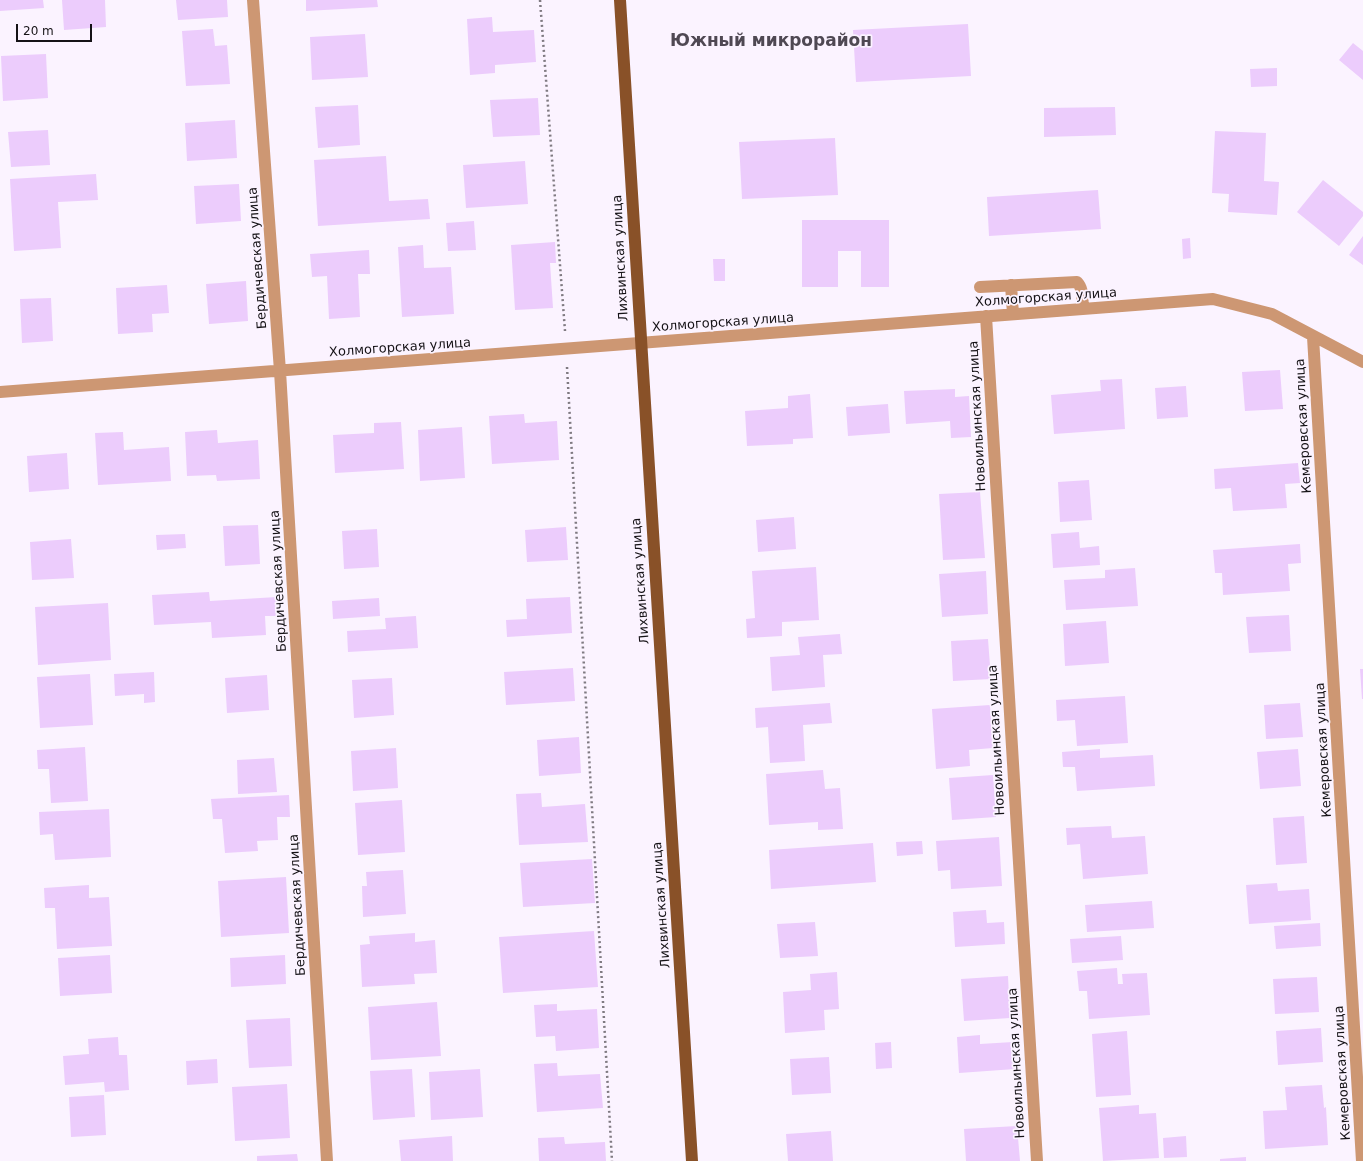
<!DOCTYPE html>
<meta charset="utf-8">
<style>
body{margin:0}
#map{position:relative;width:1363px;height:1161px;overflow:hidden;background:#fbf3ff;font-family:"DejaVu Sans",sans-serif}
canvas{display:block}
.scale{position:absolute;left:16px;top:24px;width:76px;height:18px;box-sizing:border-box;border:2px solid #151216;border-top:0;padding-left:5px;font-size:12px;line-height:14px;white-space:nowrap;color:#151216;-webkit-text-stroke:3px #fbf3ff;paint-order:stroke}
</style>
<div id="map">
<canvas width="1363" height="1161"></canvas>
<div class="scale">20 m</div>
</div>
<script>
const ctx = document.querySelector('canvas').getContext('2d');
ctx.lineJoin = 'round';
function fill(path, color) { ctx.fillStyle = color; ctx.fill(path, 'evenodd'); }
function strokePath(path, color, width, dash) { ctx.strokeStyle = color; ctx.lineWidth = width; ctx.lineCap = dash ? 'butt' : 'round'; ctx.setLineDash(dash || []); ctx.stroke(path); }
function write(font, color, halo, rows, align = 'center') {
  ctx.font = font + ' "DejaVu Sans",sans-serif'; ctx.lineWidth = 3.5; ctx.setLineDash([]); ctx.textBaseline = 'middle'; ctx.strokeStyle = halo; ctx.fillStyle = color; for (const [text, x, y, turn = 0] of rows) {
    ctx.save(); ctx.translate(x, y); ctx.rotate((+turn || 0) * Math.PI / 180); ctx.textAlign = isNaN(turn) ? turn : align; if (halo) ctx.strokeText(text, 0, 0); ctx.fillText(text, 0, 0); ctx.restore();
  }
}
fill(new Path2D(`
 M0,0h43l1,8 -44,3z
 M62,0h43l1,27 -42,3z
 M176,0h51l1,17 -50,3z
 M306,0h71l1,7 -72,4z
 M492,17l1,15 41,-2 2,32 -41,3v8l-25,2 -3,-56z
 M968,24l3,52 -115,6 -3,-52z
 M213,29l2,17 12,-1 3,39 -44,2 -4,-55z
 M365,34l3,43 -56,3 -2,-43z
 M1353,43l10,8v29l-24,-20z
 M46,54l2,44 -45,3 -2,-45z
 M1277,68v18l-26,1 -1,-18z
 M538,98l2,37 -47,2 -3,-37z
 M358,105l2,40 -42,3 -3,-41z
 M1115,107l1,28 -72,2v-29z
 M235,120l2,38 -50,3 -2,-38z
 M48,130l2,35 -39,2 -3,-35z
 M1215,131l51,2 -2,48 15,1 -2,33 -49,-3 1,-18 -17,-1z
 M835,138l3,57 -96,4 -3,-57z
 M386,156l3,45 39,-2 2,20 -112,7 -4,-66z
 M525,161l3,43 -62,4 -3,-43z
 M96,174l2,26 -40,2 3,46 -47,3 -4,-72z
 M1323,180l40,32v4l-24,30 -42,-34z
 M239,184l2,37 -45,3 -2,-38z
 M1098,190l3,39 -112,7 -2,-39z
 M802,220h87v67h-28v-36h-23v36h-36z
 M474,221l2,29 -28,1 -2,-28z
 M1363,236v29l-14,-10z
 M1190,238l1,20 -8,1 -1,-20z
 M555,242l1,21h-6l3,45 -38,2 -4,-65z
 M423,245l1,23 27,-1 3,47 -52,3 -4,-70z
 M369,250l1,24h-12l2,43 -31,2 -2,-43 -15,1 -2,-23z
 M713,259h12v22h-11z
 M246,281l2,40 -39,3 -3,-40z
 M167,285l2,28 -17,1 1,18 -35,2 -2,-46z
 M51,298l2,43 -31,2 -2,-44z
 M1280,370l3,39 -38,2 -3,-39z
 M1122,379l3,50 -71,5 -3,-39 50,-4 -1,-11z
 M1186,386l2,31 -31,2 -2,-31z
 M955,389v8l14,-1 2,41 -20,1 -1,-17 -44,3 -2,-33z
 M810,394l3,44 -20,1v5l-46,2 -2,-35 43,-3v-12z
 M888,404l2,29 -42,3 -2,-29z
 M524,414l1,9 32,-2 2,39 -67,4 -3,-48z
 M401,422l3,47 -69,4 -2,-38 41,-2v-10z
 M462,427l3,51 -45,3 -2,-51z
 M217,430l1,13 40,-3 2,39 -43,2 -1,-6 -29,1 -2,-44z
 M123,432l1,18 45,-3 2,34 -73,4 -3,-52z
 M67,453l2,36 -40,3 -2,-36z
 M1298,463l2,20 -15,1 2,24 -54,3 -2,-23 -16,1 -1,-20z
 M1089,480l3,40 -32,2 -2,-40z
 M980,492l5,66 -42,2 -4,-66z
 M794,517l2,32 -38,3 -2,-32z
 M258,525l2,39 -35,2 -2,-40z
 M566,527l2,33 -41,2 -2,-32z
 M377,529l2,38 -35,2 -2,-38z
 M1079,532l1,16 19,-2 1,19 -47,3 -2,-34z
 M185,534l1,14 -29,2 -1,-15z
 M71,539l3,39 -42,2 -2,-38z
 M1300,544l1,19 -13,1 2,27 -67,4 -1,-22h-7l-2,-23z
 M816,567l3,53 -37,2v14l-35,2 -1,-19 9,-1 -3,-47z
 M1135,568l3,38 -72,4 -2,-30 41,-2v-8z
 M986,571l2,43 -46,3 -3,-43z
 M209,592l1,9 67,-4 1,19h-13l1,19 -54,3 -1,-16 -57,3 -2,-30z
 M570,597l2,36 -65,4 -1,-17 21,-1 -1,-20z
 M379,598l1,18 -47,3 -1,-18z
 M108,603l3,57 -73,5 -3,-58z
 M1289,615l2,36 -42,2 -3,-36z
 M416,616l2,32 -70,4 -1,-21 39,-2 -1,-11z
 M1106,621l3,42 -44,3 -2,-42z
 M840,634l2,20 -19,1 2,32 -53,4 -2,-34 30,-2 -2,-18z
 M988,639l3,40 -38,2 -2,-40z
 M573,668l2,33 -69,4 -2,-33z
 M1360,669h3v30h-1z
 M154,672l1,30 -11,1v-9l-29,2 -1,-22z
 M90,674l3,51 -53,3 -3,-51z
 M267,675l2,35 -42,3 -2,-35z
 M392,678l2,37 -40,3 -2,-38z
 M1125,696l3,47 -51,3 -2,-26 -18,1 -1,-21z
 M830,703l2,20 -29,2 2,36 -35,2 -2,-36 -12,1 -1,-20z
 M1300,703l3,34 -37,2 -2,-34z
 M990,705l3,43 -24,2 1,16 -34,3 -4,-60z
 M579,737l2,36 -42,3 -2,-36z
 M85,747l3,54 -37,2 -2,-34h-11l-1,-19z
 M396,748l2,40 -45,3 -2,-40z
 M1100,749v9l53,-3 2,31 -78,5 -2,-24h-12l-1,-15z
 M1298,749l3,37 -41,3 -3,-37z
 M274,758l3,34 -39,2 -1,-34z
 M823,770l2,19 15,-1 3,41 -25,1v-8l-49,3 -3,-51z
 M993,775l3,42 -44,3 -3,-42z
 M541,793l1,14 43,-3 3,38 -69,3 -3,-51z
 M289,795l1,22h-13l1,23 -21,1 1,10 -33,2 -3,-34h-9l-2,-20z
 M402,800l3,52 -47,3 -3,-52z
 M109,809l2,48 -56,3 -2,-26 -13,1 -1,-23z
 M1304,816l3,47 -31,2 -3,-47z
 M1111,826l1,12 33,-2 3,38 -65,5 -3,-35 -13,1 -1,-17z
 M999,837l3,49 -51,3 -1,-19 -12,1 -2,-30z
 M922,841l1,13 -26,2 -1,-14z
 M873,843l3,39 -105,7 -2,-39z
 M592,859l3,44 -72,4 -3,-44z
 M403,870l3,44 -43,3 -1,-31h5l-1,-14z
 M286,877l3,56 -68,4 -3,-56z
 M1277,883l1,8 31,-2 2,31 -62,4 -3,-39z
 M89,885v13l20,-1 3,49 -55,3 -2,-41h-10l-1,-20z
 M1152,901l2,27 -67,4 -2,-27z
 M986,910l1,13 17,-1 1,22 -50,3 -2,-35z
 M815,922l3,34 -38,2 -3,-34z
 M1320,923l1,23 -45,3 -2,-23z
 M594,931l4,56 -95,6 -4,-56z
 M415,933v9l20,-2 2,33 -23,1 1,10 -53,3 -2,-42 10,-1 -1,-8z
 M1121,936l2,24 -51,3 -2,-24z
 M110,955l2,38 -52,3 -2,-38z
 M285,955l1,29 -55,3 -1,-29z
 M1117,968l1,16h5l-1,-10 25,-1 3,42 -61,4 -2,-28h-8l-2,-20z
 M837,972l2,37 -15,1 1,20 -40,3 -2,-41 28,-2 -1,-16z
 M1008,976l2,42 -46,3 -3,-42z
 M1317,977l2,35 -44,2 -2,-35z
 M437,1002l4,54 -70,4 -3,-53z
 M557,1004v7l40,-2 2,39 -43,3 -1,-15 -19,1 -2,-32z
 M290,1018l2,48 -43,2 -3,-48z
 M1321,1028l2,34 -45,3 -2,-34z
 M1127,1031l4,64 -35,2 -4,-63z
 M980,1035v9l33,-2 2,27 -56,4 -2,-36z
 M118,1037l1,18h8l2,35 -24,2 -1,-10 -39,3 -2,-29 26,-2 -1,-15z
 M891,1042l1,26 -16,1 -1,-26z
 M829,1057l2,36 -39,2 -2,-36z
 M217,1059l1,24 -31,2 -1,-24z
 M557,1063l1,13 42,-2 3,34 -66,4 -3,-48z
 M412,1069l3,48 -42,3 -3,-49z
 M480,1069l3,48 -52,3 -2,-48z
 M287,1084l3,54 -55,3 -3,-54z
 M1322,1085l2,23 2,-1 2,38 -63,4 -2,-38 24,-1 -2,-23z
 M104,1095l2,40 -35,2 -2,-40z
 M1139,1105v9l17,-1 3,45 -56,3 -4,-53z
 M1017,1126l3,35h-54l-2,-32z
 M831,1131l2,30h-45l-2,-27z
 M452,1136l1,25h-52l-2,-21z
 M1186,1136l1,21 -23,1 -1,-20z
 M564,1137l1,7 40,-2 1,19h-67l-1,-23z
 M297,1154l1,7h-41v-5z
 M1246,1157v4h-26v-2z`), '#ecccfc');
strokePath(new Path2D(`
 M540,0l25,331
 M567,367l45,794`), '#7f7a81', 2.5, [2, 3]);
strokePath(new Path2D(`
 M253,0l27,371 47,790
 M1011,285l2,29
 M980,287l97,-5c7,7 5,18 6,27
 M986,316l51,845
 M1313,337l49,824
 M0,392l1213,-93 59,15 91,48`), '#cd9773', 12);
strokePath(new Path2D(`
 M620,0l72,1161`), '#895128', 12);
write('13px', '#151216', '#fbf3ff', [
 ["Бердичевская улица",258,258,-94],
 ["Лихвинская улица",621,258,-93],
 ["Холмогорская улица",1046,298,-4],
 ["Холмогорская улица",723,323,-4],
 ["Холмогорская улица",400,348,-4],
 ["Новоильинская улица",978,416,-93],
 ["Кемеровская улица",1304,426,-93],
 ["Бердичевская улица",279,581,-93],
 ["Лихвинская улица",641,581,-94],
 ["Новоильинская улица",997,740,-93],
 ["Кемеровская улица",1324,750,-93],
 ["Бердичевская улица",298,905,-93],
 ["Лихвинская улица",662,905,-94],
 ["Новоильинская улица",1017,1063,-93],
 ["Кемеровская улица",1343,1073,-93]
]);
write('bold 17px', '#4f4853', '#fbf3ff', [
 ["Южный микрорайон",771,42]
]);
</script>
